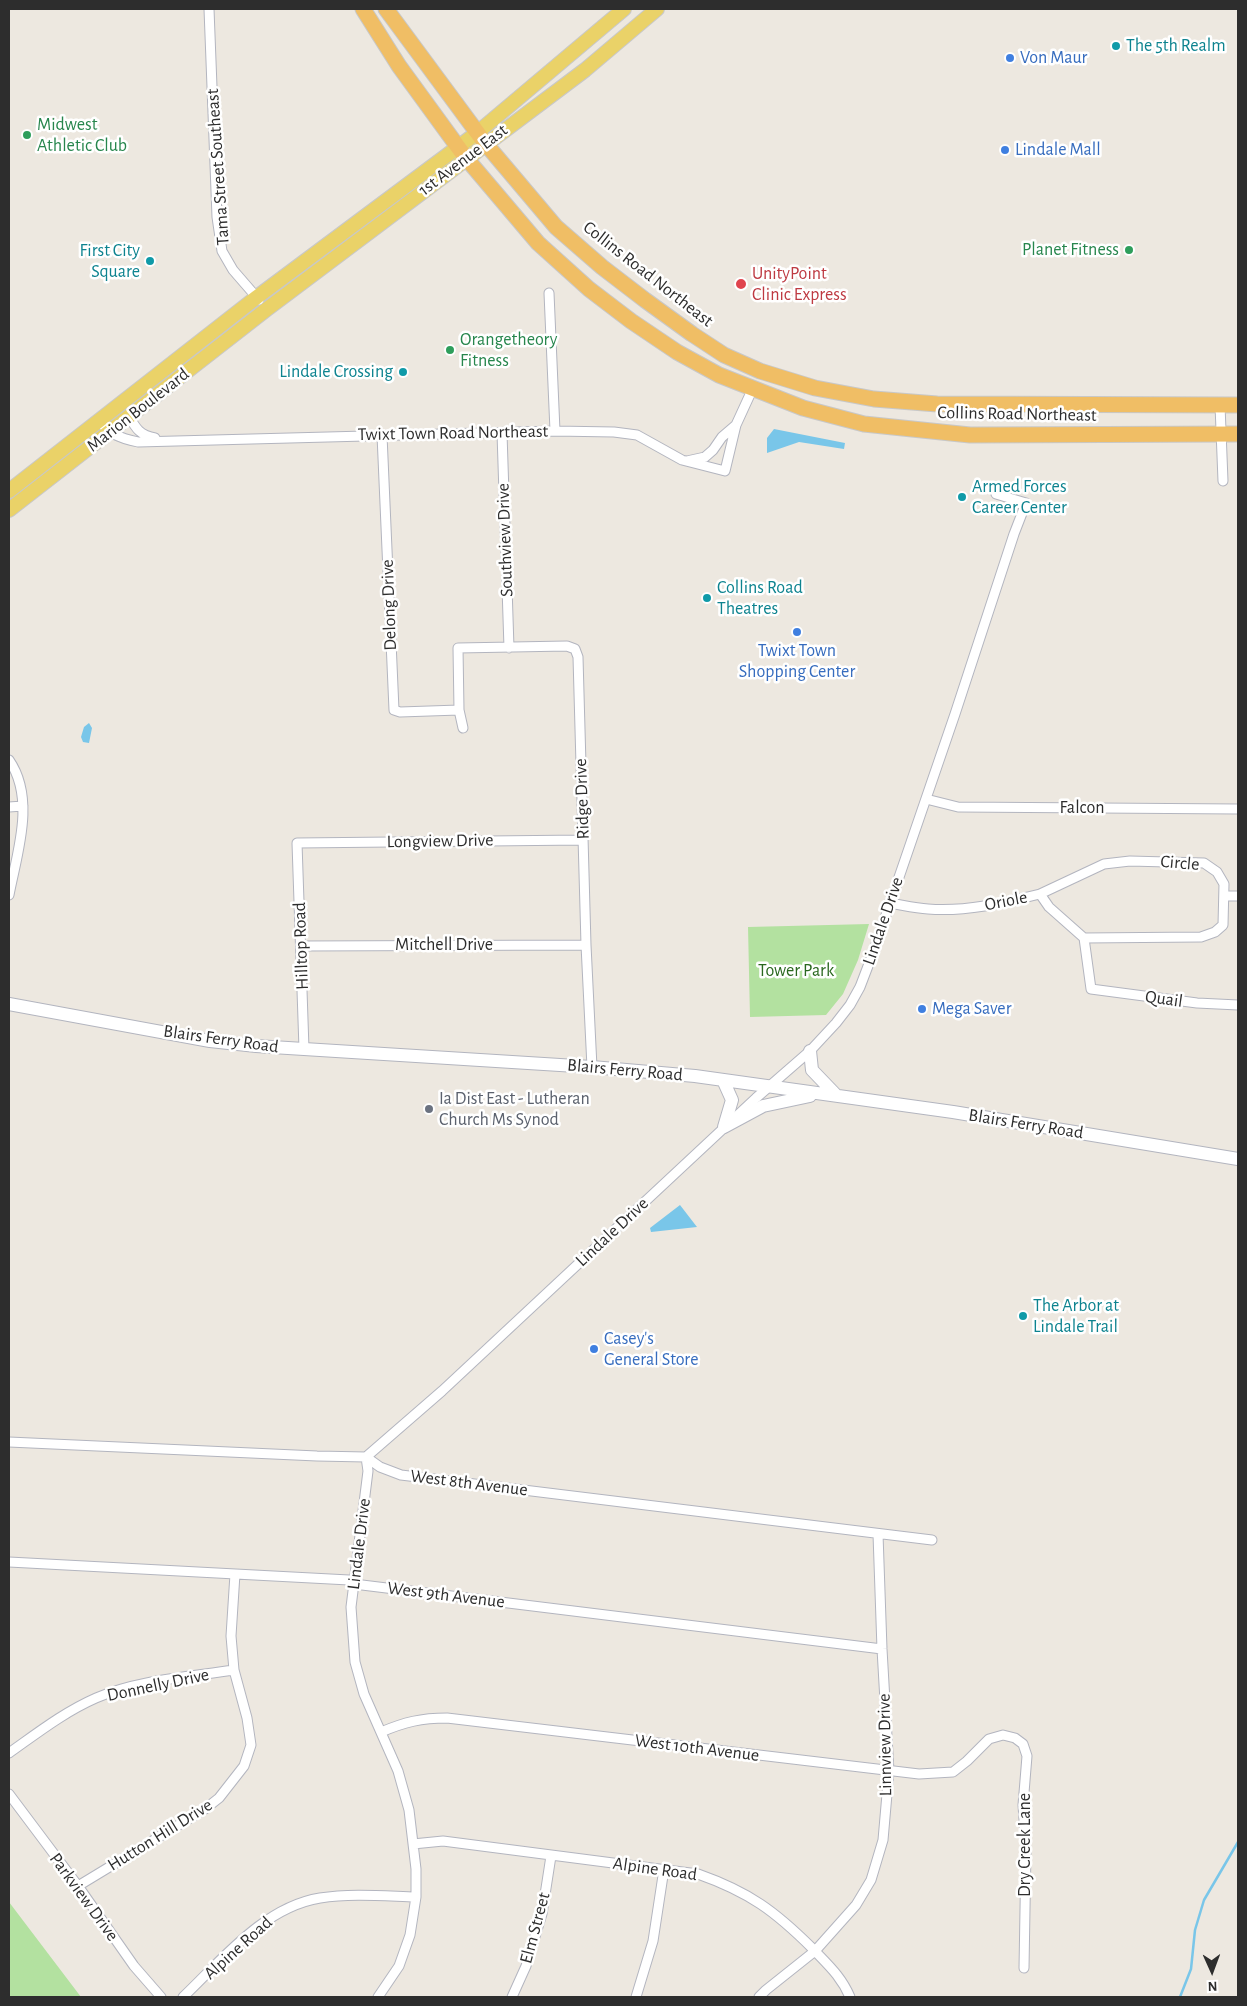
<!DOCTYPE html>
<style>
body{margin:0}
#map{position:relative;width:1247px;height:2006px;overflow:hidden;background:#ede8e0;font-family:"Alegreya Sans",sans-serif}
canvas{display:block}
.frame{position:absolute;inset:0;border:10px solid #2d2d2d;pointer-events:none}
.north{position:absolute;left:1187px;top:1946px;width:50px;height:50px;-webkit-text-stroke:4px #fff;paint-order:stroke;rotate:178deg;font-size:14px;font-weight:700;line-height:20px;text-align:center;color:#2d2d2d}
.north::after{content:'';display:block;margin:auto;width:18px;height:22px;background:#2d2d2d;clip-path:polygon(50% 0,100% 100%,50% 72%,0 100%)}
</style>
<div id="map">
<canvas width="1247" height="2006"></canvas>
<div class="frame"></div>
<div class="north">N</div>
</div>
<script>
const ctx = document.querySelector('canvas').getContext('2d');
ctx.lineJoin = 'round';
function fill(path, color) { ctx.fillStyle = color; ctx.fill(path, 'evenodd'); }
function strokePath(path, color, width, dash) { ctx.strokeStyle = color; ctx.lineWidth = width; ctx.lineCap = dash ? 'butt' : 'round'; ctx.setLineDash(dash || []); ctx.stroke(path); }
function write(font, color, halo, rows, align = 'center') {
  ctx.font = font + ' "Alegreya Sans",sans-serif'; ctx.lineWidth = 5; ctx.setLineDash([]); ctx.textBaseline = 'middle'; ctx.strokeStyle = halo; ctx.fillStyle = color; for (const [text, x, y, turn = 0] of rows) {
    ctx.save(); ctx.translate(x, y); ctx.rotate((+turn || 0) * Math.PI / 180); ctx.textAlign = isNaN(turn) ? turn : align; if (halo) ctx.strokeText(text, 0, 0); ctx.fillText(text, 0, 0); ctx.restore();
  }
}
fill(new Path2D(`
 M869,924l-11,36 -15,34 -17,21 -76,2 -2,-90z
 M9,1902l72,95h-72z`), '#b3e1a0');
fill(new Path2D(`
 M774,429l71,14 -1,6 -45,-7 -32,11v-15z
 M89,723l3,5 -3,15 -6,-1 -2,-5 3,-10z
 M680,1205l17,22 -46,5 -1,-4z`), '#79c6e9');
strokePath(new Path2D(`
 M1180,1997l11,-28 4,-39 9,-30 34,-58`), '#79c6e9', 2.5);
const minor = new Path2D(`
 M209,9l8,208 5,34 11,19 26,30
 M549,293l6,138
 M1220,405l3,76
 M129,416c7,13 11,19 26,22
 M99,421c12,14 21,17 39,21l417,-11 59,1 23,3 45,25 43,11 11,-46 17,-37
 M502,433l7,215
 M382,435l12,275 6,2 59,-2
 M687,461l18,-4 8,-7 9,-13 14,-12
 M463,728l-4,-18 -1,-62 109,-2 8,3 3,8 8,288 6,122
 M9,760c27,39 8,93 0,135
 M926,799l32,8 280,2
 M9,807l14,-1
 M1040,894l64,-30 26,-3 74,2 13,9 7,12 -1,41 -8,7 -14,5 -117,1
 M1224,896h14
 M889,903c13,2 26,5 39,6 38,3 75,-6 112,-15l9,13 35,31 7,51 106,14 41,2
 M301,946l285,-1
 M304,1049l-7,-206 286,-3
 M9,1442l308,14 49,1 14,10 21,8 531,65
 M366,1457l76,-66 314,-293 54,-47 26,-28 14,-18 10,-18 13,-34 82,-239 59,-180 12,-31 -30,-9
 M366,1457l2,14 -17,136 4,55 9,32 34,77 11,39 7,59v28l-6,38 -11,31 -21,31
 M9,1562l340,18 5,4 528,65
 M381,1732c24,-10 40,-14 66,-14l472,56 34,-2 14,-11 22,-22 14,-4 12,3 8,6 4,12 -4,49 3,46 -2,117
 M9,1753c27,-19 55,-41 87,-55 42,-18 92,-21 138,-28
 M9,1794l69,92 56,80 27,31
 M413,1844l30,-3 255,33c51,18 77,37 115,75 15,16 28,27 37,48
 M78,1886l127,-77 14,-11 25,-32 7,-21 -4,-27 -13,-48 -3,-34 4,-62
 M183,1997c39,-37 81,-90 137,-99 31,-5 64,-2 96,-1
 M512,1997l14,-31 16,-52 9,-58
 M636,1997l17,-56 11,-72
 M759,1997l7,-7 49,-39 41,-46 15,-25 12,-40 6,-69 -7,-122 -4,-115`);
const secondary = new Path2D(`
 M9,1004l201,37 46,5 336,21 103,9 258,36 285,47
 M810,1051l2,19 25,26
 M723,1080l9,20 -8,27
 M724,1127l39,-21 47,-10`);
const primary = new Path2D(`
 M9,491l248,-194 220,-164 147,-124
 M9,510l258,-201 318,-239 72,-61`);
const trunk = new Path2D(`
 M363,9l36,57 67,92 72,85 51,46 42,32 46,31 42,23 84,33 61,16 106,11 268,-1
 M386,9l99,134 71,84 46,40 43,33 47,34 32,21 36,16 55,17 59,11 63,5 301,1`);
strokePath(minor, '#b3b5bf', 11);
strokePath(secondary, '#b3b5bf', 14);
strokePath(primary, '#c8c8c8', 16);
strokePath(trunk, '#c8c8c8', 17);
strokePath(minor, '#fff', 9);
strokePath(secondary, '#fff', 12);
strokePath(primary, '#ead268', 14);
strokePath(trunk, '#f0be65', 15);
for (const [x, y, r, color] of [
 [1116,46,5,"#0f9aa8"],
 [1010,58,5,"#3f7fe0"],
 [27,135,5,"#2e9e5b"],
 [1005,150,5,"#3f7fe0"],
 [1129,250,5,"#2e9e5b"],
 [150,261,5,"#0f9aa8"],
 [741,284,6,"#e0444e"],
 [450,350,5,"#2e9e5b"],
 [403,372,5,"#0f9aa8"],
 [962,497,5,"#0f9aa8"],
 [707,598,5,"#0f9aa8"],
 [797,632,5,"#3f7fe0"],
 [922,1009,5,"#3f7fe0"],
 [429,1109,5,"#6b7280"],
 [1023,1316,5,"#0f9aa8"],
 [594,1349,5,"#3f7fe0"]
]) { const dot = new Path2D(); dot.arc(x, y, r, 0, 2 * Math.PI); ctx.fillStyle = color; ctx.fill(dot); strokePath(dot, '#fff', 2); }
write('18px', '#0d838f', '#fff', [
 ["The 5th Realm",1126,46],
 ["First City",140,251,"right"],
 ["Square",140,272,"right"],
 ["Lindale Crossing",393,372,"right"],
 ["Armed Forces",972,487],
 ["Career Center",972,508],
 ["Collins Road",717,588],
 ["Theatres",717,609],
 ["The Arbor at",1033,1306],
 ["Lindale Trail",1033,1327]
], 'left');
write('18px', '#366cbe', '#fff', [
 ["Von Maur",1020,58],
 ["Lindale Mall",1015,150],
 ["Twixt Town",797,651,"center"],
 ["Shopping Center",797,672,"center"],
 ["Mega Saver",932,1009],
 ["Casey's",604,1339],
 ["General Store",604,1360]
], 'left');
write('18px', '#27864d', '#fff', [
 ["Midwest",37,125],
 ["Athletic Club",37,146],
 ["Planet Fitness",1119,250,"right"],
 ["Orangetheory",460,340],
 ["Fitness",460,361]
], 'left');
write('18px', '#2d2d2d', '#fff', [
 ["1st Avenue East",463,160,-37],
 ["Tama Street Southeast",218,167,-94],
 ["Collins Road Northeast",648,274,38],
 ["Marion Boulevard",138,410,-38],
 ["Collins Road Northeast",1017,414,1],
 ["Twixt Town Road Northeast",453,433,-1],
 ["Southview Drive",505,540,-92],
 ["Delong Drive",389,605,-92],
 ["Ridge Drive",582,799,-92],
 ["Falcon",1082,808],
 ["Longview Drive",440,841,-1],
 ["Circle",1180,863,5],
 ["Oriole",1006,901,-11],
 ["Lindale Drive",883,921,-71],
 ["Mitchell Drive",444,945],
 ["Hilltop Road",301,946,-92],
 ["Quail",1164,999,8],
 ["Blairs Ferry Road",221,1039,8],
 ["Blairs Ferry Road",625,1070,5],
 ["Blairs Ferry Road",1026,1124,9],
 ["Lindale Drive",612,1232,-43],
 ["West 8th Avenue",469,1483,7],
 ["Lindale Drive",359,1544,-83],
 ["West 9th Avenue",446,1595,7],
 ["Donnelly Drive",158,1685,-12],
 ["Linnview Drive",885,1745,-91],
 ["West 10th Avenue",697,1748,7],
 ["Hutton Hill Drive",160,1835,-32],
 ["Dry Creek Lane",1025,1845,-90],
 ["Alpine Road",655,1869,8],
 ["Parkview Drive",84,1897,54],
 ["Elm Street",535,1928,-75],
 ["Alpine Road",238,1948,-42]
]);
write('18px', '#be3a42', '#fff', [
 ["UnityPoint",752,274],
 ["Clinic Express",752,295]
], 'left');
write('18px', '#2a681f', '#fff', [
 ["Tower Park",796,971]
]);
write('18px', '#5b616d', '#fff', [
 ["Ia Dist East - Lutheran",439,1099],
 ["Church Ms Synod",439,1120]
], 'left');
</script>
